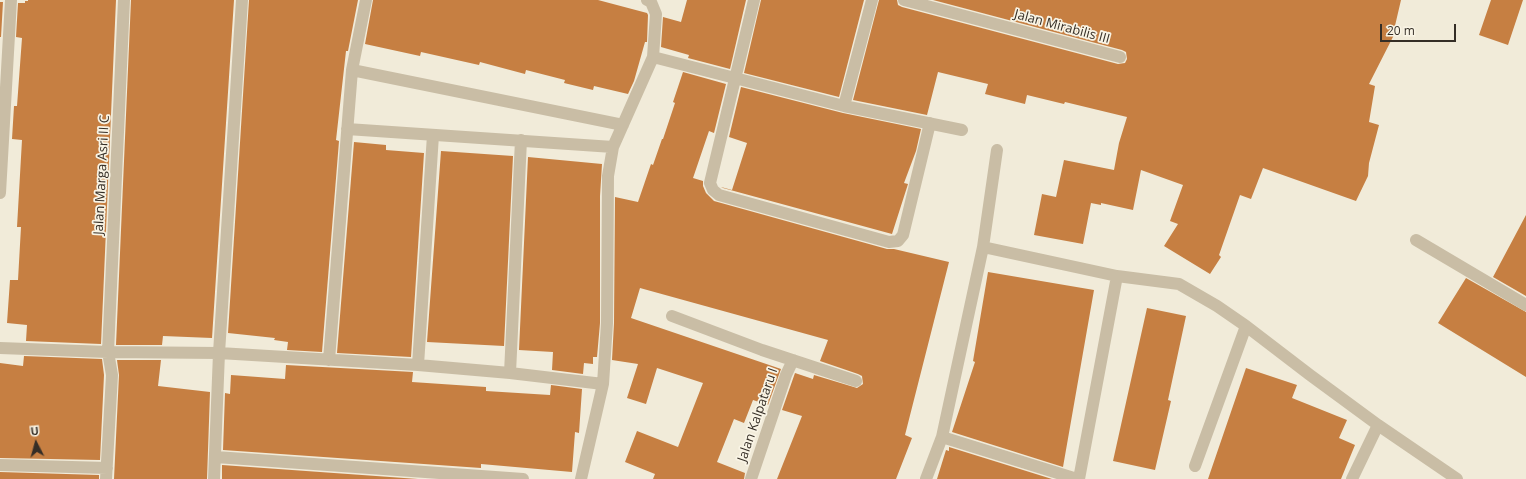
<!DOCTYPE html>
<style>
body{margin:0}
#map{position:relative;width:1526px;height:479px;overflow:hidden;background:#f1ebd9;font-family:"Open Sans",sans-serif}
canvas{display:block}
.north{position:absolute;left:16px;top:423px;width:40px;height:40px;-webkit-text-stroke:3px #f9f4e5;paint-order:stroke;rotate:354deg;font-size:11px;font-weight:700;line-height:16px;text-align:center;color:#352e26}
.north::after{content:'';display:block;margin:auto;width:14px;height:18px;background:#352e26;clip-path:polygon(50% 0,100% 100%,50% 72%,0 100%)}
.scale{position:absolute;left:1380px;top:24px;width:76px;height:18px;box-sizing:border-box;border:2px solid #352e26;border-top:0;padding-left:5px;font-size:12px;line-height:14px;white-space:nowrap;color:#352e26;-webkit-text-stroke:3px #f9f4e5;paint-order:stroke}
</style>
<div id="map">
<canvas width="1526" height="479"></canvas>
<div class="north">U</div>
<div class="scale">20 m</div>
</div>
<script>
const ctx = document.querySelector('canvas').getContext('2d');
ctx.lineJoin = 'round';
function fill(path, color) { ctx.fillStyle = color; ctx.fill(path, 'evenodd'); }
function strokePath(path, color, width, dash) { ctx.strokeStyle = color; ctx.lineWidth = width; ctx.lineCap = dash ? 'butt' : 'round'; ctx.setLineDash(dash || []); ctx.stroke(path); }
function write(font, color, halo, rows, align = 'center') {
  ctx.font = font + ' "Open Sans",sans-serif'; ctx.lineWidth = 3.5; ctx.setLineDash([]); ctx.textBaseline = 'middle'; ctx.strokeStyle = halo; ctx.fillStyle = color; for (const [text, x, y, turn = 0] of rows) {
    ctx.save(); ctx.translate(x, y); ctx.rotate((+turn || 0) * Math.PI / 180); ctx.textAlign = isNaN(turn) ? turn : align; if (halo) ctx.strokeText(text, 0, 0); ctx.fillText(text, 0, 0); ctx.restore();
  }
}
fill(new Path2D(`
 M28,0h88l-15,344 -75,-3 1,-16 -20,-2 3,-43h8l3,-53h-4l5,-87 -10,-1 2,-33h3l5,-68 -6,-1 2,-34h7v-2h3z
 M131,0h103l-22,338 -49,-2 -1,9h-46z
 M249,0h109l-10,51h-2l-10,89 3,1 -17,211 -35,-2 1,-8 -14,-2 1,-2 -47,-5z
 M373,0h225l49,13 1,2 -1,27h-2l-11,39 -6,13 -34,-8 -1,4 -29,-7 1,-3 -39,-10 -1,4 -45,-12 -1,3 -58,-13 -1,4 -55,-12z
 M687,0h59l-16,69 -42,-11 1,-3 -28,-8 2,-30 18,5z
 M761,0h103l-25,97 -95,-24z
 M879,0h18l1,5 4,2 216,57 7,-1 2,-4 -1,-7 -4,-2 -189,-50h468l-7,30 2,1 -27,53 6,2 -6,36 10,3 -10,38 -1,13 -12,25 -93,-33 -12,31 -11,-4 -21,60 2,2 -11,17 -46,-28 14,-22 -8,-3 13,-36 -42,-15 -8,40 -32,-7v2l-10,-2 -8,41 -49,-9 8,-41 14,3 8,-37 50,10 5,-27 8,-26 -62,-15 -1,2 -37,-9 -2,9 -40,-10 3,-10 -50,-12 -11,43 -74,-15z
 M1491,0h32l-15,45 -29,-10z
 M0,2h3l-2,35h-1z
 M683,72l43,12 -12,49 -5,-2 -16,47 10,3v5l3,7 8,8 173,48h7l55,13 -44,173 7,3 -16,41h-119l25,-63 -20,-6 13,-37 18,6 1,-4 43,13 6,-4 -1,-8 -4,-2 -38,-13 8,-21 -188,-52 -9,30 150,51 -13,36 -15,-5 -9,23 -10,-4 -17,43 28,11 -1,6h-91l2,-5 -30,-12 12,-31 41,16 25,-64 -46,-15 -11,36 -19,-6 11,-34 -26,-4 2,-37 1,-126 23,5 13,-38 2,1 9,-26h1l12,-36 -2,-1z
 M741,87l102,26 78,16 -5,22 -12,32 4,1 -16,50 -169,-46 -2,-1 11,3 15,-47 -18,-6z
 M354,142l32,3v5l38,3 -13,204 -74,-4z
 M441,151l72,5 -9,190 -77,-4z
 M528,157l74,7 -2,32v127l-3,34h-4v7l-9,-1 -1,11 -31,-4 1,-18 -34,-2z
 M1526,215v81l-33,-19z
 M988,272l106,18 -31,177 -111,-35 23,-70 -2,-1z
 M1466,278l60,34v65l-88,-54z
 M1147,308l39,8 -18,84 3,1 -16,69 -42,-9z
 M24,356l78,3 2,16 -4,85 -100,-2v-95l23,3z
 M117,360h44l-3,26 52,6 -3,87h-93l5,-104z
 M286,365l127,7 -1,10 74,5v4l64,4 1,-10 31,4 -3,44 -4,-1 -3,40 -91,-8v4l-258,-18 2,-57 5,1 1,-19 54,4z
 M1246,368l51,17 -5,13 55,22 -8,18 16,7 -14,34h-133z
 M949,447l103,32h-115l9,-29 3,1z
 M222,465l196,14h-196z
 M0,472l99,3v4h-99z`), '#c67f42');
strokePath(new Path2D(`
 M1416,240l110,65`), '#c9bda5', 12);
strokePath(new Path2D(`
 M754,0l-44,183 3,7 6,5 170,47 9,-1 5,-6 27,-112
 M904,0l216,57
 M653,57l191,49 118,24
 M352,70l271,55
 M844,106l28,-106
 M347,129l266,18
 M0,193l11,-193
 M983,247l134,29 62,8 38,22 29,20 64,49 68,50 79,54
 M672,316l90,34 94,31
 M0,348l108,4 111,1 199,12 92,8 93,11
 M329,360l23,-290 14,-70
 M418,365l15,-230
 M510,373l11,-233
 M942,437l135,42
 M216,457l307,22
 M0,465l107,3
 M1195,466l51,-140
 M106,479l6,-104 -4,-23 16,-352
 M214,479l5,-126 23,-353
 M581,479l22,-95 4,-61 1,-147 5,-29 40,-90 3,-43 -5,-12 -4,-2
 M751,479l35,-104 7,-15
 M926,479l16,-42 41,-190 14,-97
 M1079,479l38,-203
 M1352,479l26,-54`), '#c9bda5', 12);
write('13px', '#352e26', '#f9f4e5', [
 ["Jalan Mirabilis III",1062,27,15],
 ["Jalan Marga Asri II C",102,175,-87],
 ["Jalan Kalpataru I",758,415,-71]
]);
</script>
